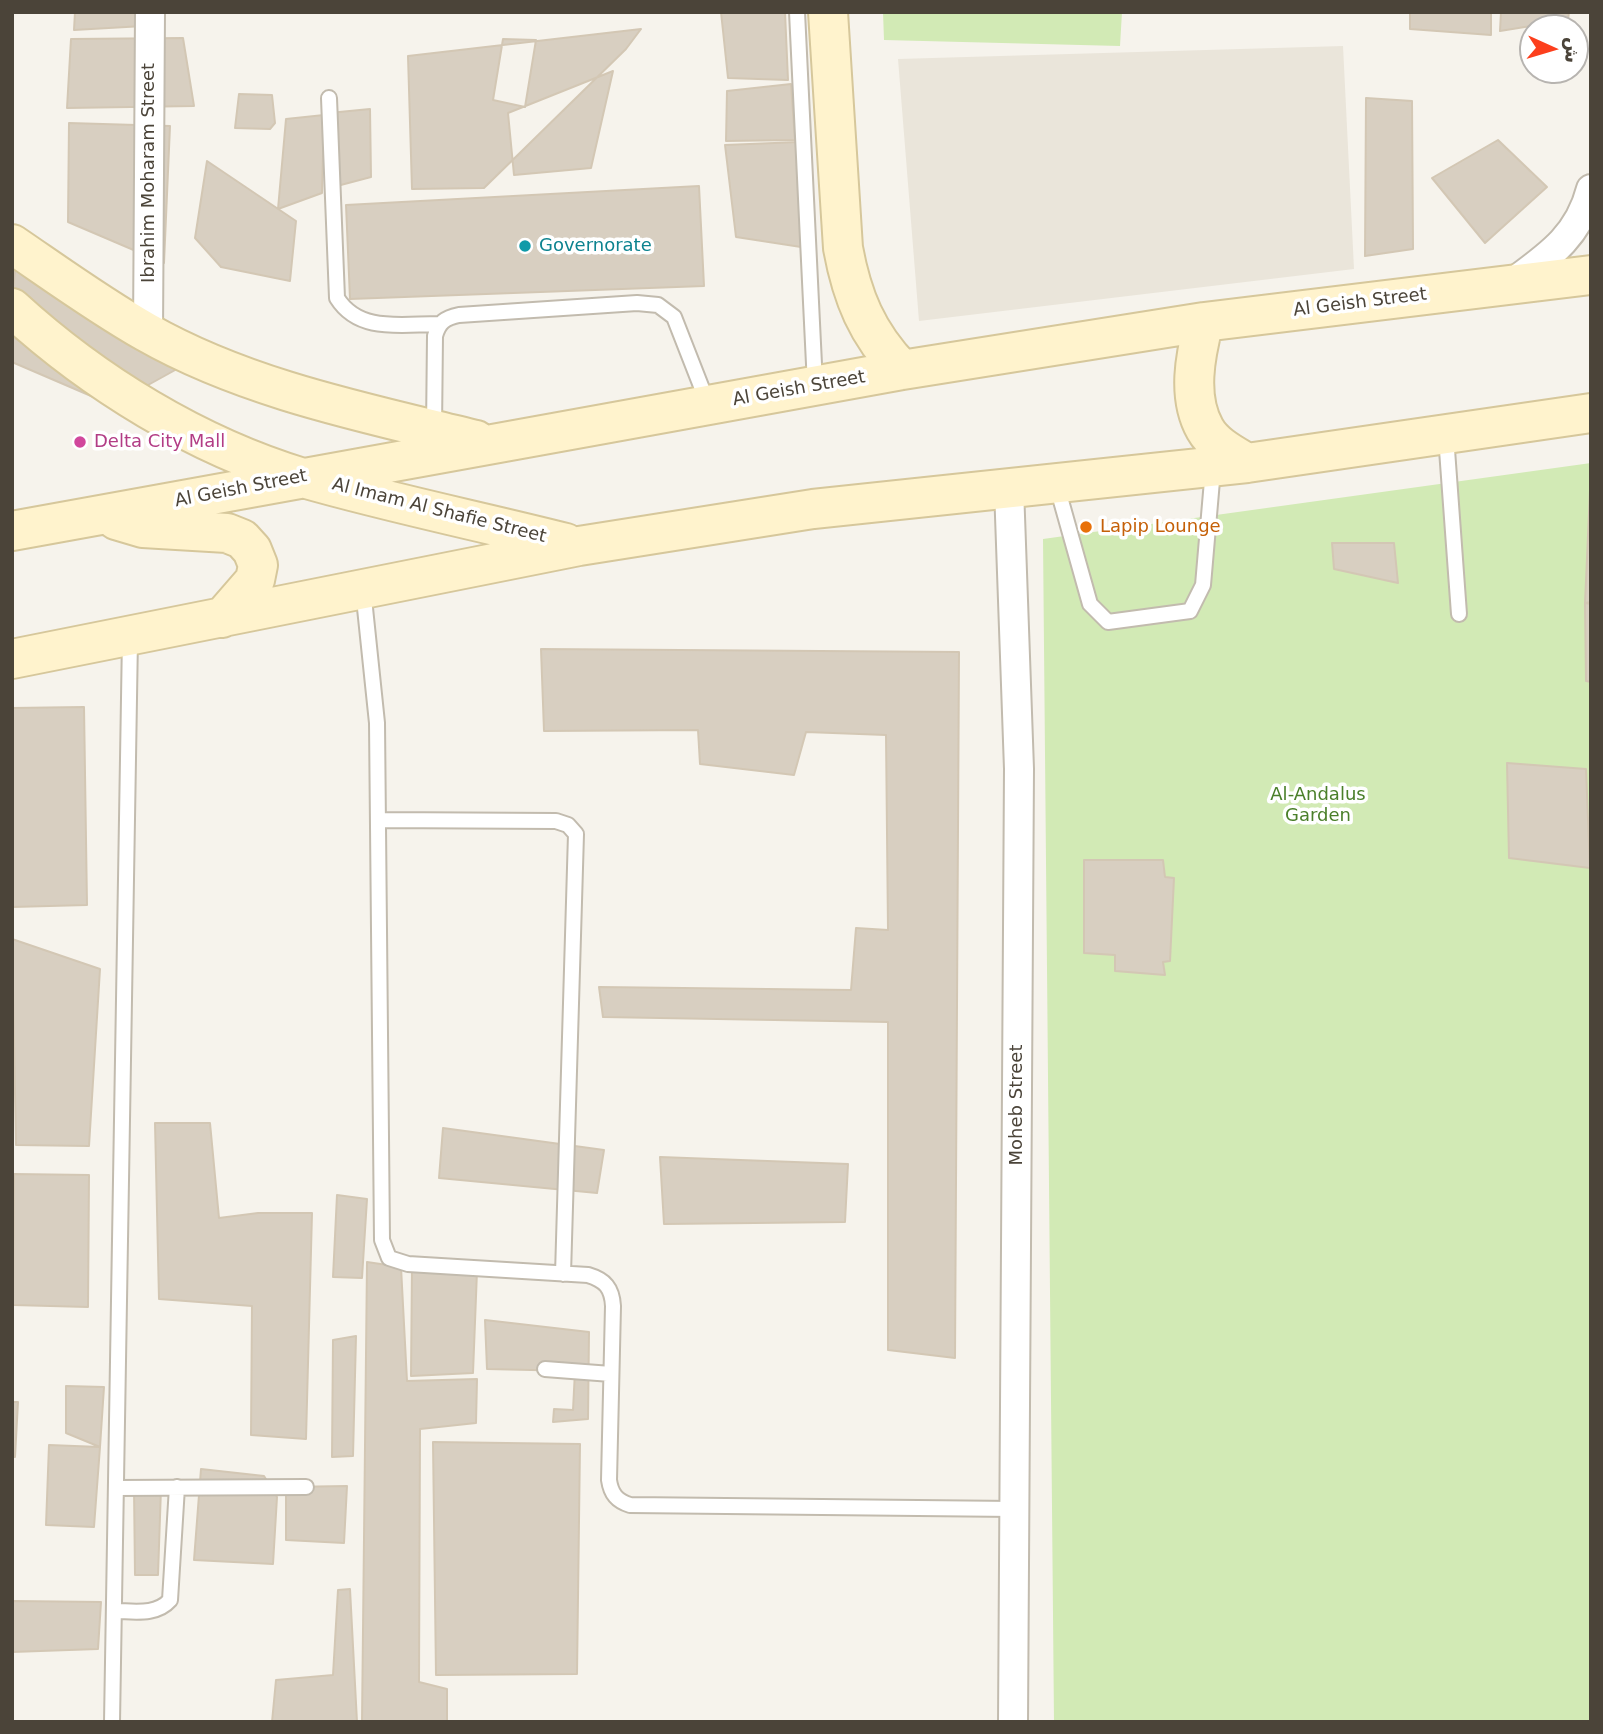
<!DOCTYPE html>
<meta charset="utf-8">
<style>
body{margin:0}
#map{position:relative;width:1603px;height:1734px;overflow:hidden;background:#f6f3ec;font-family:"DejaVu Sans",Vazirmatn,sans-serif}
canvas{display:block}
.frame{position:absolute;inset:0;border:14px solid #4b4439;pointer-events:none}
.north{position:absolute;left:1519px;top:14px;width:70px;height:70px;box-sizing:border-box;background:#fff;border:2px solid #b7b4b0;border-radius:50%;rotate:94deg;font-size:19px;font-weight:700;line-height:28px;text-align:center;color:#4b4439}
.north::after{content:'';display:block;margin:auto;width:24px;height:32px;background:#fc3f1d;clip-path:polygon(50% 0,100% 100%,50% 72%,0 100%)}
</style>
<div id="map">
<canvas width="1603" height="1734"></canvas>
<div class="frame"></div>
<div class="north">ش</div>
</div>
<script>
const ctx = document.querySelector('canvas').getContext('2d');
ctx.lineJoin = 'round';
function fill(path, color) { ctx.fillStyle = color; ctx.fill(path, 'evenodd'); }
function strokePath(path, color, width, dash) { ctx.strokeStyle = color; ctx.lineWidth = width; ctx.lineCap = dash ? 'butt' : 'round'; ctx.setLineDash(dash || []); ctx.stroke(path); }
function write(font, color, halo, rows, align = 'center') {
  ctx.font = font + ' "DejaVu Sans",sans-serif'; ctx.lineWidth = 7; ctx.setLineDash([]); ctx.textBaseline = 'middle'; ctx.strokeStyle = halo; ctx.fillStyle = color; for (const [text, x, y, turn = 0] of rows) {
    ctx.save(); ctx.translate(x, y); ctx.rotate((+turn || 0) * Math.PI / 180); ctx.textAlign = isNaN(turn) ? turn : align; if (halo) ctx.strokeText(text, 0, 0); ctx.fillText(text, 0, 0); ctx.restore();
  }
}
fill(new Path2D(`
 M1343,46l11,223 -435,52 -21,-262z`), '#eae5da');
fill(new Path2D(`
 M883,12h239l-2,34 -236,-6z
 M1591,463v1259h-537l-11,-1183z`), '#d2eab5');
const building = new Path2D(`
 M75,12h88l-2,13 -87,5z
 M721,12h64l3,68 -60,-2z
 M1410,12h81v23l-81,-6z
 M1501,12h68l-1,8 -68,11z
 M641,29l-15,20 -142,139 -72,1 -4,-133z
 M183,38l11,68 -127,2 4,-69z
 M503,39l33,1 -11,67 -32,-7z
 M613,71l-22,97 -77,7 -6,-62z
 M791,84l4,56 -69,1 1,-50z
 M239,94l33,1 3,28 -5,6 -35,-1z
 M1366,98l46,3 1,148 -48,7z
 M370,109l1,68 -34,9 -8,-73z
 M324,115l-2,78 -44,16 8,-90z
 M69,123l101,3 -6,137 -96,-41z
 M1498,140l49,47 -62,56 -53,-65z
 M799,142l2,105 -65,-10 -11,-92z
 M207,161l89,60 -6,60 -69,-14 -26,-29z
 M699,186l5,100 -354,13 -4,-94z
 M16,262l161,107 -65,36 -100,-43v-64z
 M1591,468v134l-6,1z
 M1332,543h62l4,40 -64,-14z
 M1585,603l6,1v78l-5,-1z
 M541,649l418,3 -4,706 -67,-8v-328l-285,-5 -4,-30 252,3 5,-62 32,2 -2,-195 -80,-3 -12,43 -94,-11 -2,-34 -154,1z
 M84,707l3,198 -75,2v-199z
 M1507,763l79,6 4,99 -81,-10z
 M1084,860h79l2,17 9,1 -4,83 -7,1 2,13 -50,-4v-16l-31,-2z
 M12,939l88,30 -11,177 -73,-1z
 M155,1123h55l9,95 39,-5h54l-6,226 -55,-4 1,-129 -93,-7z
 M443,1128l161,22 -7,43 -158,-15z
 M660,1157l188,7 -3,58 -181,2z
 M14,1174l75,1 -1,132 -75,-2z
 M337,1195l30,4 -5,79 -29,-1z
 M367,1262l34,5 6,114 70,-2 -1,44 -56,6 -1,253 28,7v33h-85z
 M412,1267l65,4 -4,102 -62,3z
 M485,1320l104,12 -1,87 -35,3 1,-13 19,1 2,-39 -88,-2z
 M356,1336l-3,120 -21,1 1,-117z
 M66,1386l38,1 -4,60 -34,-14z
 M12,1402h6l-3,55h-3z
 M433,1442l147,2 -3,230 -141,1z
 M49,1445l51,2 -6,80 -48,-2z
 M201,1469l63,7 13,21 -4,67 -79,-4z
 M347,1486l-3,57 -58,-3v-53z
 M134,1488h27l-3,87h-23z
 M350,1589l7,133h-85l4,-42 57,-5 5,-85z
 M12,1601l89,1 -3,47 -86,3z`);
fill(building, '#d8cfc1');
strokePath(building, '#d3c7b4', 2);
const lane = new Path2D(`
 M797,12l18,373
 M329,98l8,200c22,35 64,26 101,26
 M434,429l1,-93c4,-14 10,-18 24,-21l178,-12 21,2 16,12 34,87
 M1446,436l13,178
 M1056,483l34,121 18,18 82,-11 13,-26 10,-116
 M363,589l14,134 5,517 7,18 19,6 180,11c17,5 24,13 25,31l-4,174c2,14 8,21 21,25l384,4
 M379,820l177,1 12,4 8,9 -13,440
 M545,1369l66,5
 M116,1488l190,-1
 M114,1611c19,0 42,5 56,-11l7,-113
 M112,1722l18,-1084`);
const street = new Path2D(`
 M1512,283c37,-27 67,-47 79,-94
 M148,333l2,-321
 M1009,488l10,281 -6,953`);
const secondary = new Path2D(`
 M828,12l15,236c9,49 24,86 59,122
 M12,244c44,30 88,62 134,88 100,57 220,81 330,108
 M12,308c82,75 185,138 291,170 87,25 176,43 263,65
 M1204,322c-9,34 -17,75 1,107 9,16 27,25 42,34
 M116,520l27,8 84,5 15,6 10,11 6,15 -3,15 -33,38
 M12,531l890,-161 302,-48 387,-47
 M12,659l567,-113 234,-37 434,-46 344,-50`);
strokePath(lane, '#c2bbae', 18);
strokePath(street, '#c2bbae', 32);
strokePath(secondary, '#d6c79b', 42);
strokePath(lane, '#fff', 14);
strokePath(street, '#fff', 28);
strokePath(secondary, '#fff3cd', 38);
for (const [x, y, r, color] of [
 [525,246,7,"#0f9aa8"],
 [80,442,7,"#d1479c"],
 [1086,527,7,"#e8710a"]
]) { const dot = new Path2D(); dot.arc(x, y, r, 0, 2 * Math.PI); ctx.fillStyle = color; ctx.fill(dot); strokePath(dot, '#fff', 2.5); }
write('18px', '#4b4439', '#fff', [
 ["Ibrahim Moharam Street",149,173,-90],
 ["Al Geish Street",1360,303,-7],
 ["Al Geish Street",799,389,-10],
 ["Al Geish Street",241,489,-11],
 ["Al Imam Al Shafie Street",439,511,14],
 ["Moheb Street",1017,1105,-90]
]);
write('18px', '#0d838f', '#fff', [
 ["Governorate",539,246]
], 'left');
write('18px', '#b23c85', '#fff', [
 ["Delta City Mall",94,442]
], 'left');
write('18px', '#c56008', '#fff', [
 ["Lapip Lounge",1100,527]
], 'left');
write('18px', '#4a7f2a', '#fff', [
 ["Al-Andalus",1318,795],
 ["Garden",1318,816]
]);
</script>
